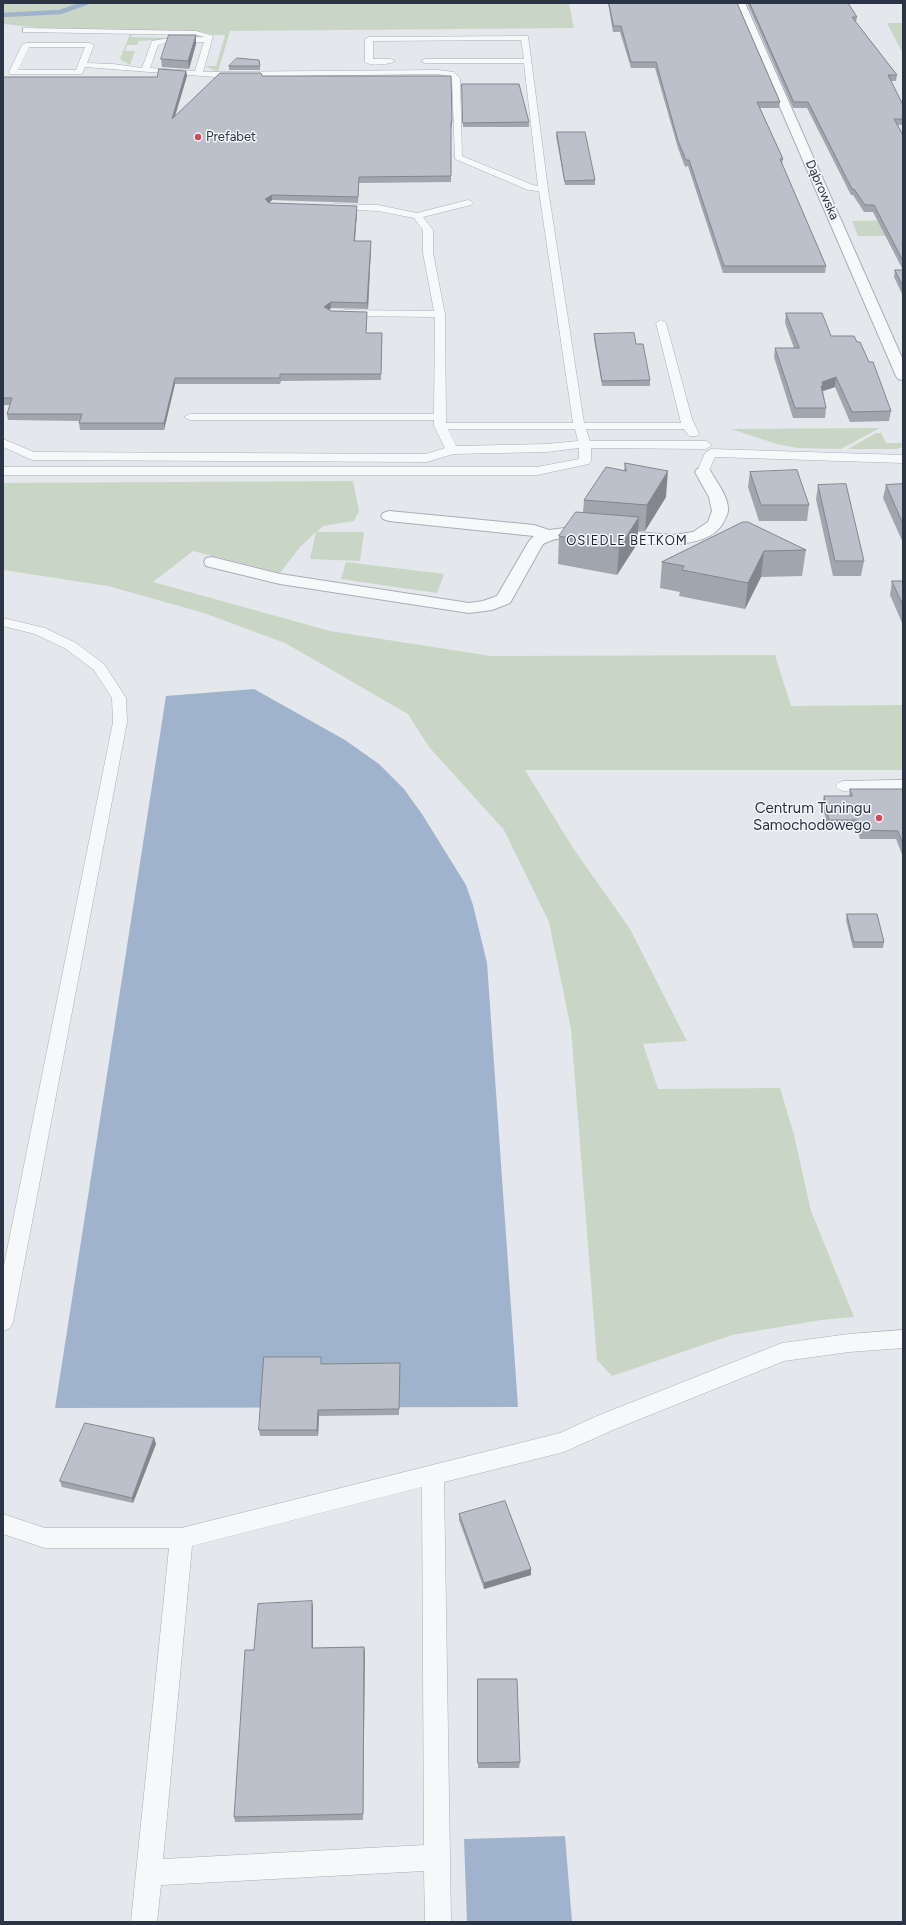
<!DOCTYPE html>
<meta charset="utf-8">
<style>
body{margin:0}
#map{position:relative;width:906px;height:1925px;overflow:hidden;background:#e4e7ec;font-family:Figtree,sans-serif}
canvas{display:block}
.frame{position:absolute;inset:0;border:4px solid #2b3445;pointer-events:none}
</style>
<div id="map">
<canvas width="906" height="1925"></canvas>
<div class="frame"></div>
</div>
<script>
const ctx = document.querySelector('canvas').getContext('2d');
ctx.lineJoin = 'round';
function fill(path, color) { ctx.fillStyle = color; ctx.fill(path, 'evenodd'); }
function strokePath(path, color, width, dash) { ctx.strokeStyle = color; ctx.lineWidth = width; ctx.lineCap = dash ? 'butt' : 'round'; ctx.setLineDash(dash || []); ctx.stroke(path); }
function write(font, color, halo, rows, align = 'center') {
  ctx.font = font + ' Figtree,sans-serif'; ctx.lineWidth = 3; ctx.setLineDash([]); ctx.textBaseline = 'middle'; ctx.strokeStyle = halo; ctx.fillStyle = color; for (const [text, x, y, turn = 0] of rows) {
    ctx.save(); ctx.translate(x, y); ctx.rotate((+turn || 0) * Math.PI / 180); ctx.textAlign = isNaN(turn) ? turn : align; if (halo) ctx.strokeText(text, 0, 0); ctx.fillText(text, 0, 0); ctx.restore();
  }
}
fill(new Path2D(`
 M3,3h566l5,25 -344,3 -12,41 -13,-6h11l9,-31h-11l-13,-3 -160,-4 -38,-4z
 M887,23h16v30l-2,-3z
 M130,34h2l-1,3 40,1 2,-3h27l2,2 -6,1v-3h-21l-1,4 -35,2 -2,4h-10l-2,6h10l-5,14 -10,-6z
 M903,220v16h-45l-6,-15z
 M880,428l-39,21 -43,-1 -21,-4 -46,-15z
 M876,433h5l5,10h17v4l-7,2h-48z
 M353,481l6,30 -5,10 -31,5 -6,6h47l-4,29 -50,-2 6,-27 -16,15 -20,26 -87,-22 -40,31 177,49 161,25 284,-1 16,51 112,-1v65h-378l48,78 57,81 57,112 -44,3 15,45 122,-1 14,47 17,76 43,106 -33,3 -89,15 -120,41 -15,-16 -26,-331 -22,-107 -45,-92 -75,-83 -21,-33 -123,-71 -81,-30 -96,-27 -105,-16v-87z
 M346,562l98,12 -7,19 -96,-14z`), '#c9d6c5');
fill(new Path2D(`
 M254,689l91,51 34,24 25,25 18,25 44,71 7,20 14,58 31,444 -463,1 111,-712z
 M565,1836l7,86h-105l-3,-83z`), '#9fb4cc');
strokePath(new Path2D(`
 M3,15l57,-3 26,-9`), '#9fb4cc', 4.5);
const service = new Path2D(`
 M23,28l173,3 17,5 -10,36 234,-2 17,2 6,6 2,78 71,29 5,1 -14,-123h-99l-4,-2 4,-2h99l-3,-19 -148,1v18h18l4,2c-6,4 -24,5 -30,1v-23l4,-2 159,-1 20,153 36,234h97l-25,-100 5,-3 5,3 26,96 7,15 -2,2h-8l-5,-7h-98l4,12h116l6,4 -6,4 -115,-1v13l-2,3 -52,11h-534v-8h534l42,-8v-11l-32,4 -94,2 -26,8 -395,-2 -29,-13v-8l31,13 392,2 19,-6 -11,-22v-6h-244l-6,-3 6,-3h244l1,-97 -91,-1 -5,-3 5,-3 90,1 -11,-58v-23l-9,-12 -36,-7 -47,-2 -2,-2 2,-2 3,-1 44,1 39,8 51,-13 3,1 2,2 -2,2 -48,12 10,13v23l12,61 1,109h127l-34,-232 -11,-1 -73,-31 -3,-80 -3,-3 -12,-2 -222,3 -130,-10 -3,7h-72l-1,-2 13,-27 4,-2h64l4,2 -7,18 26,1 29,4 10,-27 18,-3 35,-1 -9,-2 -170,-3h-3zM170,42h34l-9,29 -45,-3 8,-23zM29,47h56l-9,23h-58zM448,429h127l3,12 -31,3 -91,2z
 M711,449l192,6v8l-188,-6 -8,18h-8l-2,-3 8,-19z
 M3,618l42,10 31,15 28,21 22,34 1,24 -114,600 -3,6 -7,3v-61l110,-548 -1,-24 -18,-28 -28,-21 -31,-15 -32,-8z
 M903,780v10l-60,1 -5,-2 -3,-3 3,-3 5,-2z
 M903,1330v18l-54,4 -65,9 -171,69 -49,22 -120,30 7,440h-26l-1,-51 -263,14 -4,37h-26l38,-374h-124l-42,-14v-20l42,14h136l379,-95 37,-17 185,-73 67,-9zM422,1487l2,358 -261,14 29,-313z`);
const minor = new Path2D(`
 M703,467l6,2 2,3c6,11 18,25 17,39 0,2 -2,6 -3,8 -17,44 -116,17 -152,18 -11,0 -20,2 -30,7l-33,59 -18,7 -23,3 -189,-29 -74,-18 -2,-4 2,-4 6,-1 68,17 189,29 14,-2 14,-5 32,-55 5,-5 -145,-15 -6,-2 -2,-3 2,-3 6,-2 145,14 15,5 24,-3 100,8 20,-3 15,-10 4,-11 -3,-14 -14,-25 2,-3z`);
const tertiary = new Path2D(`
 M735,3h10l158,357v20l-5,-1 -2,-3z`);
strokePath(service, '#a9aeb7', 1);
strokePath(minor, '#a9aeb7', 2);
strokePath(tertiary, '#a9aeb7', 2);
fill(service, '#f7f8fa');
fill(minor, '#f7f8fa');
fill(tertiary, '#f7f8fa');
fill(new Path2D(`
 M608,3h129l43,99 -1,6h-19l23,51 -1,5 44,102 -1,7h-102l-35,-107 -3,1 -7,-19 -23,-80h-24l-11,-36h-7z
 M747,3h101l9,14 -1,5 41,53 -1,6h-5l12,24v20h-5l5,10v161l-9,-19 1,-7h8l-30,-58h-9l-11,-17h-2l-44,-87h-14z
 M196,44l-7,25 -27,-2 -1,-8z
 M229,66h31v4h-31z
 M186,71l1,5 -12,41 87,-41 190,46v5h-1v55l-92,1 -1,20 -86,-3 -3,3 88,9 -2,29 16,6 -3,62 -37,-1 -2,2 2,1 36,7 -1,15h16l-1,47 -100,1 -1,3h-105l-11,46h-84l-1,-7 1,-2 -72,-1 -1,-6 3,-9h-7v-328h154z
 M462,84l67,38v5h-66z
 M557,132l38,48v5h-30l-9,-49z
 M786,313l45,23 26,6 34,69 -2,10 -39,1 -15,-35 -12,4 3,17 -1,10h-32l-19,-61 1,-9h19l-9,-25z
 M594,334l42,10 14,36v6h-48l-8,-47z
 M625,463l41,34 -21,34h-7l-1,13 -20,31 -59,-11 1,-28 24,-24 1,-12 40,-29z
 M750,472l59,33 -2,16h-48l-11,-34z
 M903,484v59l-20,-45 3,-13z
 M818,485l46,76 -3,15h-28l-17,-77z
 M743,522l63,28 -4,26 -41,1 -16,32 -66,-13 1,-4 -20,-4 2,-26z
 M892,581h11v44l-13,-30z
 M850,789h53v68l-7,-18h-36l-3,-11h-29l-6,-24 2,-8h25z
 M847,914l37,28 -1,6h-30l-7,-28z
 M400,1363l-1,52 -80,1 -1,20h-58l-1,-6 63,-66z
 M154,1438l2,6 -23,59 -71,-16 -2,-6z
 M459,1514l72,61 -47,14 -25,-69z
 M313,1607v41l51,-1 -1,173 -128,2 -1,-5 20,-167z
 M478,1679l42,83 -1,6h-41z`), '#a1a5ae');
fill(new Path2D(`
 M196,35v9l-7,25 -1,-8z
 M186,71l1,5 -15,49v-6z
 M272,195v5l-6,5 -1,-6z
 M357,206v6l-3,35v-6z
 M371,241v6l-3,62 -1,-6z
 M331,302v6l-6,6 -1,-7z
 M836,377l-1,10 -12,4 -1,4 -1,-9 1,-4z
 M175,378v6l-11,46v-7z
 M668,471l-2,26 -21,34 2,-26z
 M639,517l-2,27 -20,31 2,-27z
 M764,551l-3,26 -16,32 3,-26z
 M318,1410l1,6 -1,20 -1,-6z
 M154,1438l2,6 -23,59 -1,-5z
 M531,1569v6l-47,14v-6z
 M312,1601l1,6v47l-1,-6z
 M364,1647l1,5 -2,168v-6z`), '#83868d');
const building = new Path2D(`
 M609,3h128l43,99h-23l26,57h-3l46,107h-102l-35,-106h-3l-8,-19 -22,-79h-25l-10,-36h-7z
 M750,3h98l9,14h-5l45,58h-9l15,30v14h-9l9,16v126l-29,-56h-9l-11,-16h-2l-44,-87h-14z
 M169,35h27l-8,26 -27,-2z
 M237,58l22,2 1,6h-31z
 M159,69l27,2 -14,48 48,-46h41l1,3h189l1,46h-1v54l-92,1 -1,20 -86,-2 -7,4 4,4 88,3 -3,35h17l-4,62 -36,-1 -7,5 7,4 36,1 -1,21h16l-1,41h-101v4h-105l-11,45h-85l3,-9h-75l5,-16h-9v-321h154z
 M462,84h57l10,38 -66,1z
 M557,132h28l10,48 -30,1z
 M895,270h8v16z
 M786,313h36l9,23h23l3,6h3l9,20h4l18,49 -39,1 -16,-35 -14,5 1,4h-2l5,22h-31l-20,-60h24z
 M634,333l2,11h7l7,36 -48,1 -8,-47z
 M625,463l43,8 -21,34 -63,-5 22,-33 20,4z
 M797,470l12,35h-48l-11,-33z
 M846,484l18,77h-29l-17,-76z
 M903,484v40l-17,-39z
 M576,512l63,5 -20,31 -60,-12z
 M743,522h5l58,28 -42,1 -16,32 -66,-13 2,-4 -22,-4z
 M892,581h11v24z
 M850,789h53v55l-5,-13 -37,-1 -3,-10h-29l-5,-24h28z
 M847,914h30l7,28h-30z
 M264,1357h57v7l79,-1 -1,46 -81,1 -1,20h-58z
 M85,1423l69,15 -22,60 -72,-17z
 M505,1501l26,68 -47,14 -25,-69z
 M312,1601v47l52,-1 -1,167 -129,3 11,-167h9l4,-46z
 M478,1679h39l3,83 -42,1z`);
fill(building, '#bbc0ca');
strokePath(building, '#83868d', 1);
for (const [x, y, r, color] of [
 [198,137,4,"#d1495b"],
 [879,818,4,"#d1495b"]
]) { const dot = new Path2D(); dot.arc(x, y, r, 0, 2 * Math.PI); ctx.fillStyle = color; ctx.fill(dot); strokePath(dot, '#f4f6f9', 1.5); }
write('13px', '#2b3445', '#f4f6f9', [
 ["Prefabet",206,137]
], 'left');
write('13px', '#2b3445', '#f4f6f9', [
 ["Dąbrowska",822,190,66]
]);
ctx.letterSpacing = '1px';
write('13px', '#1d2536', '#f4f6f9', [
 ["OSIEDLE BETKOM",627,541]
]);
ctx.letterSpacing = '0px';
write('15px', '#2b3445', '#f4f6f9', [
 ["Centrum Tuningu",871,809],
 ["Samochodowego",871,826]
], 'right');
</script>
